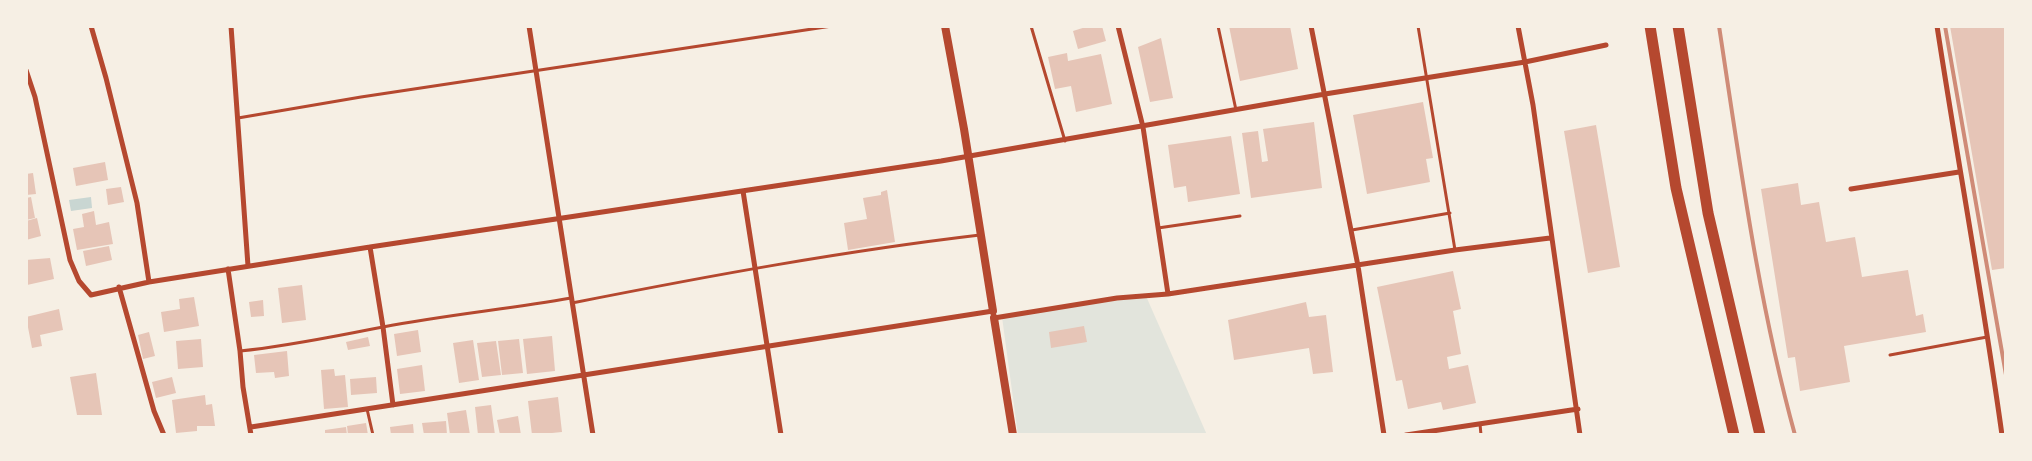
<!DOCTYPE html>
<style>
body{margin:0}
#map{position:relative;width:2032px;height:461px;overflow:hidden;background:#f6efe4;font-family:"Roboto Condensed",sans-serif}
canvas{display:block}
.frame{position:absolute;inset:0;border:28px solid #f6efe4;pointer-events:none}
</style>
<div id="map">
<canvas width="2032" height="461"></canvas>
<div class="frame"></div>
</div>
<script>
const ctx = document.querySelector('canvas').getContext('2d');
ctx.lineJoin = 'round';
function fill(path, color) { ctx.fillStyle = color; ctx.fill(path, 'evenodd'); }
function strokePath(path, color, width, dash) { ctx.strokeStyle = color; ctx.lineWidth = width; ctx.lineCap = dash ? 'butt' : 'round'; ctx.setLineDash(dash || []); ctx.stroke(path); }
fill(new Path2D(`
 M1146,296l61,139h-189l-16,-118z`), '#e2e4dc');
fill(new Path2D(`
 M91,197l1,11 -21,3 -2,-11z`), '#c9d6d2');
fill(new Path2D(`
 M1089,26h13l4,15 -28,8 -5,-18z
 M1229,26h61l8,43 -58,12z
 M1950,26h56v242l-14,2z
 M1161,38l12,60 -23,4 -12,-55z
 M1067,53l1,8 33,-7 11,50 -36,8 -5,-26 -16,3 -7,-32z
 M1423,102l10,56 -7,1 4,23 -63,12 -14,-79z
 M1314,122l8,66 -71,10 -9,-65 16,-2 4,31 6,-1 -5,-32z
 M1596,125l24,142 -32,6 -24,-142z
 M1231,136l9,58 -52,8 -2,-16 -12,2 -6,-43z
 M105,162l3,18 -32,6 -3,-18z
 M33,173l3,21 -10,1v-21z
 M1798,183l3,22 18,-3 7,40 29,-5 7,40 46,-7 8,46 7,-2 3,18 -82,14 6,36 -50,9 -5,-34 -7,1 -27,-169z
 M121,187l3,15 -16,3 -2,-16z
 M887,190l8,52 -47,8 -4,-27 23,-4 -4,-21 18,-3v-3z
 M31,197l4,21 -9,2v-22z
 M94,211l2,14 13,-3 4,22 -36,6 -4,-21 11,-2 -2,-13z
 M37,218l4,18 -15,4v-19z
 M109,246l3,14 -26,6 -3,-15z
 M50,258l4,21 -27,6 -1,-25z
 M1453,271l8,38 -8,2 8,43 -14,3 2,12 19,-4 8,38 -33,7 -2,-8 -33,7 -6,-29 -6,1 -19,-94z
 M302,285l4,35 -24,3 -4,-35z
 M194,297l5,29 -35,6 -3,-20 19,-3 -1,-10z
 M263,300l1,16 -13,1 -2,-15z
 M1306,302l3,15 17,-2 7,57 -20,2 -4,-26 -75,12 -6,-40z
 M59,309l4,21 -23,5 2,11 -10,2 -6,-31z
 M1084,326l3,16 -36,6 -2,-16z
 M418,330l3,22 -24,4 -3,-22z
 M149,332l6,24 -12,3 -5,-24z
 M552,336l3,35 -28,3 -4,-35z
 M368,337l2,9 -22,4 -2,-8z
 M201,339l2,28 -25,2 -2,-28z
 M519,339l4,34 -21,2 -4,-34z
 M473,340l6,40 -20,3 -6,-40z
 M496,341l5,34 -19,2 -5,-34z
 M287,351l2,25 -14,2 -1,-6 -18,1 -2,-18z
 M422,365l3,26 -25,3 -3,-25z
 M334,369l1,7 10,-1 3,32 -24,2 -3,-39z
 M96,373l6,42h-25l-7,-38z
 M172,377l4,16 -20,5 -4,-16z
 M376,377l1,16 -26,2 -1,-16z
 M205,395l1,10 6,-1 3,22h-18v5l-21,2 -4,-33z
 M558,397l4,35 -30,3 -4,-34z
 M491,405l4,30h-17l-3,-28z
 M466,410l4,25h-20l-3,-22z
 M518,416l3,19h-21l-3,-15z
 M446,421l1,14h-23l-2,-12z
 M366,423l2,12h-20l-1,-9z
 M413,424l1,11h-23l-1,-8z
 M346,427l1,8h-22v-5z`), '#e6c5b7');
strokePath(new Path2D(`
 M1031,26l34,115
 M1218,26l18,84
 M1418,26l37,224
 M238,118l123,-21 471,-71
 M1158,228l82,-12
 M1352,230l98,-17
 M572,303c136,-27 272,-52 408,-68
 M240,351c49,-5 95,-15 143,-24 62,-12 126,-18 188,-29
 M1890,355l97,-18
 M367,409l6,26
 M1480,424l1,11`), '#b5482f', 3);
strokePath(new Path2D(`
 M91,26l15,52 31,125 12,79
 M231,26l17,240
 M529,26l64,409
 M1118,26l25,101 25,167
 M1311,26l47,240 26,169
 M1518,26l15,79 47,330
 M1937,26c21,137 46,272 65,409
 M26,70l9,27 35,163 9,21 12,14 58,-13 221,-35 571,-86 384,-67 200,-32 81,-17
 M1851,189l108,-17
 M743,191l38,244
 M370,247l13,80 10,78
 M228,269l12,82 3,36 8,48
 M119,287l35,124 10,24
 M251,427l742,-116 1,7 123,-20 51,-4 287,-44 95,-12
 M1406,435l172,-26`), '#b5482f', 5);
strokePath(new Path2D(`
 M945,26l19,103 29,182
 M994,318l19,117`), '#b5482f', 8);
strokePath(new Path2D(`
 M1650,26l26,162 58,247
 M1678,26l30,187 52,222`), '#b5482f', 11);
strokePath(new Path2D(`
 M1719,26c21,137 39,275 76,409
 M1945,26l61,349`), '#cf8b77', 4);
</script>
